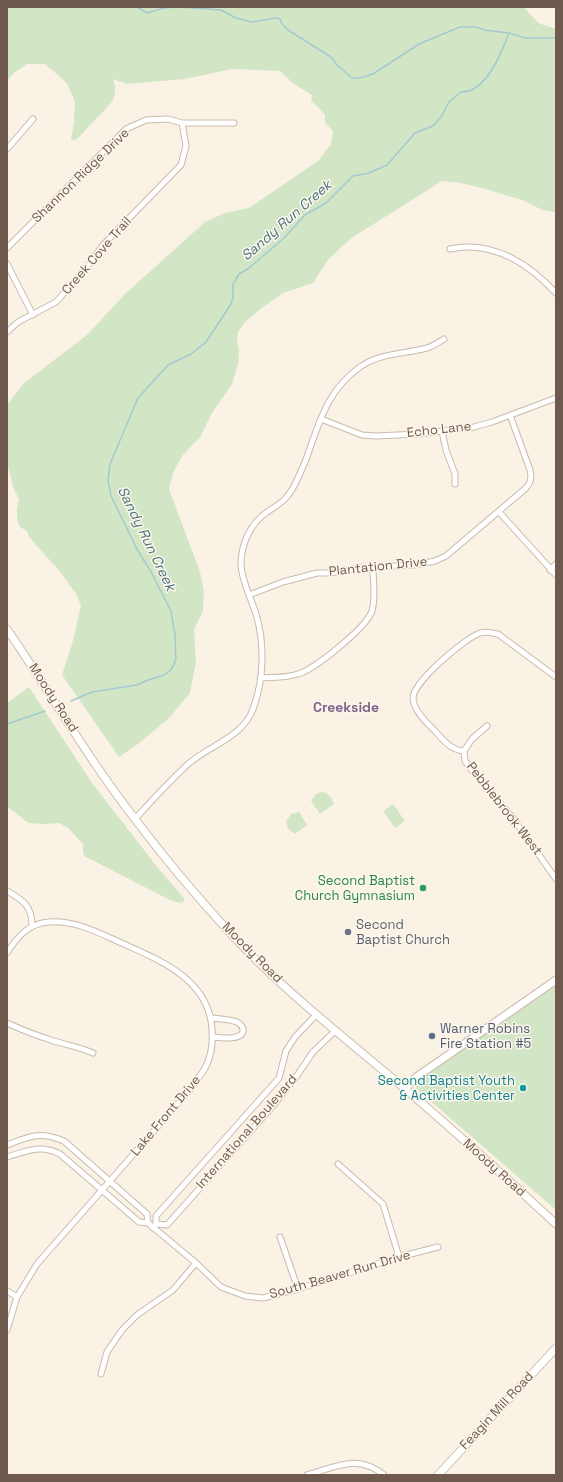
<!DOCTYPE html>
<style>
body{margin:0}
#map{position:relative;width:563px;height:1482px;overflow:hidden;background:#faf2e5;font-family:"Space Grotesk",sans-serif}
canvas{display:block}
.frame{position:absolute;inset:0;border:8px solid #705a4d;pointer-events:none}
</style>
<div id="map">
<canvas width="563" height="1482"></canvas>
<div class="frame"></div>
</div>
<script>
const ctx = document.querySelector('canvas').getContext('2d');
ctx.lineJoin = 'round';
function fill(path, color) { ctx.fillStyle = color; ctx.fill(path, 'evenodd'); }
function strokePath(path, color, width, dash) { ctx.strokeStyle = color; ctx.lineWidth = width; ctx.lineCap = dash ? 'butt' : 'round'; ctx.setLineDash(dash || []); ctx.stroke(path); }
function write(font, color, halo, rows, align = 'center') {
  ctx.font = font + ' "Space Grotesk",sans-serif'; ctx.lineWidth = 3; ctx.setLineDash([]); ctx.textBaseline = 'middle'; ctx.strokeStyle = halo; ctx.fillStyle = color; for (const [text, x, y, turn = 0] of rows) {
    ctx.save(); ctx.translate(x, y); ctx.rotate((+turn || 0) * Math.PI / 180); ctx.textAlign = isNaN(turn) ? turn : align; if (halo) ctx.strokeText(text, 0, 0); ctx.fillText(text, 0, 0); ctx.restore();
  }
}
fill(new Path2D(`
 M7,7h517l14,16 18,6v183l-14,-2 -17,-9 -43,-13 -21,-5 -19,-2 -92,58 -22,21 -15,23 -30,10 -20,14 -19,16 -6,9 -1,8 2,10 -1,14 -6,20 -20,29 -12,24 -18,19 -9,17 -4,16 31,83 4,20 -1,19 -9,18 2,33 -6,31 -20,24 -32,27 -19,13 -57,-82 11,-34 8,-36 -5,-11 -14,-20 -33,-37 -2,-6 -7,-4 -3,-7v-11l2,-9 -6,-14 -6,-23v-58l16,-21 65,-50 37,-40 80,-72 20,-9 24,-5 69,-47 13,-17 2,-13 -8,-8v-8l-14,-15 1,-5 -18,-11 -14,-13 -48,-2 -47,10 -58,5 -14,-5c3,9 3,14 -1,23l-34,36 -4,2h-3l3,-18 1,-20 -8,-19 -22,-19h-18l-13,9 -7,8z
 M29,687l63,96 66,85 26,30v3l-3,2 -9,-2 -88,-45 -1,-4v-8l-15,-16 -9,-5 -16,1 -15,-1 -21,-17v-103z
 M321,792c8,1 10,5 13,12l-14,10 -9,-13 4,-6z
 M393,804l12,17 -10,7 -12,-17z
 M299,812l8,13 -12,9 -7,-5 -2,-8 5,-7z
 M556,984v226l-137,-119 -3,-3v-4l3,-5z`), '#d2e6c5');
strokePath(new Path2D(`
 M137,7l10,6 17,-5 14,-1
 M179,7l42,3 15,8 15,4 25,-4 4,1 2,5 6,6 43,27 6,8 15,13h8l13,-4 46,-30 41,-17h16l8,3 25,3 16,5h31
 M71,701l21,-9 45,-7 11,-5 16,-5 7,-5 5,-10 -1,-25 -4,-24 -20,-39 -14,-23 -26,-53 -3,-16 2,-16 28,-66 30,-33 23,-11 15,-12 25,-38 2,-7v-13l6,-10 10,-6 35,-30 21,-23 21,-12 27,-27 16,-3 18,-8 28,-32 18,-7 8,-9 8,-15 12,-10c25,1 41,-40 48,-59
 M7,724l38,-13`), '#a3cad2', 1.5);
const street = new Path2D(`
 M7,149l26,-30
 M7,248l119,-119 20,-9 22,-1 14,4h52
 M450,249c42,-9 78,14 106,44
 M7,264l26,51
 M7,332l11,-10 38,-20 29,-32 18,-25 78,-80 5,-19 -4,-23
 M321,419l41,16 14,1 42,-2 56,-7 18,-5 64,-24
 M442,431l4,19 9,24v10
 M499,512l57,63
 M550,570l6,-6
 M249,595l34,-13 34,-9h13l30,-5 54,-3 21,-4 11,-5 80,-68c5,-6 6,-10 4,-18l-20,-55
 M261,678c12,-1 25,0 37,-4 17,-5 68,-46 74,-63 4,-13 1,-30 1,-43
 M464,751c-13,-1 -21,-11 -29,-20 -8,-8 -22,-21 -22,-33 0,-16 52,-60 67,-65 7,-2 11,0 18,1l58,43
 M464,751l1,10 6,8 42,49 43,61
 M464,751l8,-12 15,-13
 M135,819c17,-19 34,-37 53,-55 21,-18 56,-28 65,-55 11,-29 12,-65 3,-95 -5,-16 -14,-32 -15,-49 0,-21 9,-41 26,-53 8,-5 17,-10 22,-18 7,-9 11,-21 16,-32 14,-37 20,-70 55,-95 19,-14 45,-13 67,-19 6,-2 12,-6 17,-9
 M7,891c16,9 25,15 25,35
 M7,953c10,-16 22,-30 42,-31 28,-2 52,12 77,23 38,17 83,36 86,84 1,13 -1,29 -8,41 -5,7 -11,15 -16,22l-151,172 -20,33 -10,33
 M212,1018c7,1 18,1 25,4 2,1 5,4 6,7 2,12 -23,9 -30,8
 M7,1023c15,7 31,13 47,18 13,4 26,6 39,12
 M7,1145c23,-9 33,-14 57,-4l83,73 1,9
 M7,1157c19,-6 34,-13 53,-3l79,68 9,1 48,40 25,24 24,9 18,2 35,-9 101,-32 39,-10
 M338,1164l45,40 16,53
 M156,1224l11,1 105,-118 24,-30 17,-25 22,-21
 M153,1228l3,-4v-8l123,-138 7,-27 9,-14 21,-22
 M280,1237l18,52
 M7,1291l10,6
 M101,1374l6,-22 15,-22 15,-15 36,-25 23,-27
 M307,1475c30,-8 50,-22 77,0`);
const secondary = new Path2D(`
 M7,629c43,63 81,130 128,190 30,40 63,79 97,116 50,54 109,100 165,147 55,46 107,94 159,142
 M405,1089l10,-11 141,-98
 M438,1475l118,-127`);
strokePath(street, '#cabaad', 7);
strokePath(secondary, '#cebcad', 9);
strokePath(street, '#fff', 5);
strokePath(secondary, '#fff', 7);
for (const [x, y, r, color] of [
 [423,888,4,"#2e9e5b"],
 [348,932,4,"#6b7280"],
 [432,1036,4,"#5c6f8a"],
 [523,1088,4,"#0f9aa8"]
]) { const dot = new Path2D(); dot.arc(x, y, r, 0, 2 * Math.PI); ctx.fillStyle = color; ctx.fill(dot); strokePath(dot, '#fdf6eb', 1.5); }
write('13px', '#705a4d', '#fdf6eb', [
 ["Shannon Ridge Drive",81,176,-44],
 ["Creek Cove Trail",97,256,-49],
 ["Echo Lane",439,430,-6],
 ["Plantation Drive",378,567,-6],
 ["Moody Road",53,698,57],
 ["Pebblebrook West",504,809,52],
 ["Moody Road",252,953,45],
 ["Lake Front Drive",166,1116,-50],
 ["International Boulevard",247,1132,-49],
 ["Moody Road",494,1168,42],
 ["South Beaver Run Drive",340,1275,-16],
 ["Feagin Mill Road",497,1411,-47]
]);
write('13px', '#27864d', '#fdf6eb', [
 ["Second Baptist",415,881],
 ["Church Gymnasium",415,896]
], 'right');
write('13px', '#5b616d', '#fdf6eb', [
 ["Second",356,925],
 ["Baptist Church",356,940]
], 'left');
write('13px', '#4e5e75', '#fdf6eb', [
 ["Warner Robins",440,1029],
 ["Fire Station #5",440,1044]
], 'left');
write('13px', '#0d838f', '#fdf6eb', [
 ["Second Baptist Youth",515,1081],
 ["& Activities Center",515,1096]
], 'right');
write('italic 14px', '#497781', '#fdf6eb', [
 ["Sandy Run Creek",287,221,-41],
 ["Sandy Run Creek",146,539,64]
]);
write('bold 14px', '#7f658c', '#fdf6eb', [
 ["Creekside",346,708]
]);
</script>
